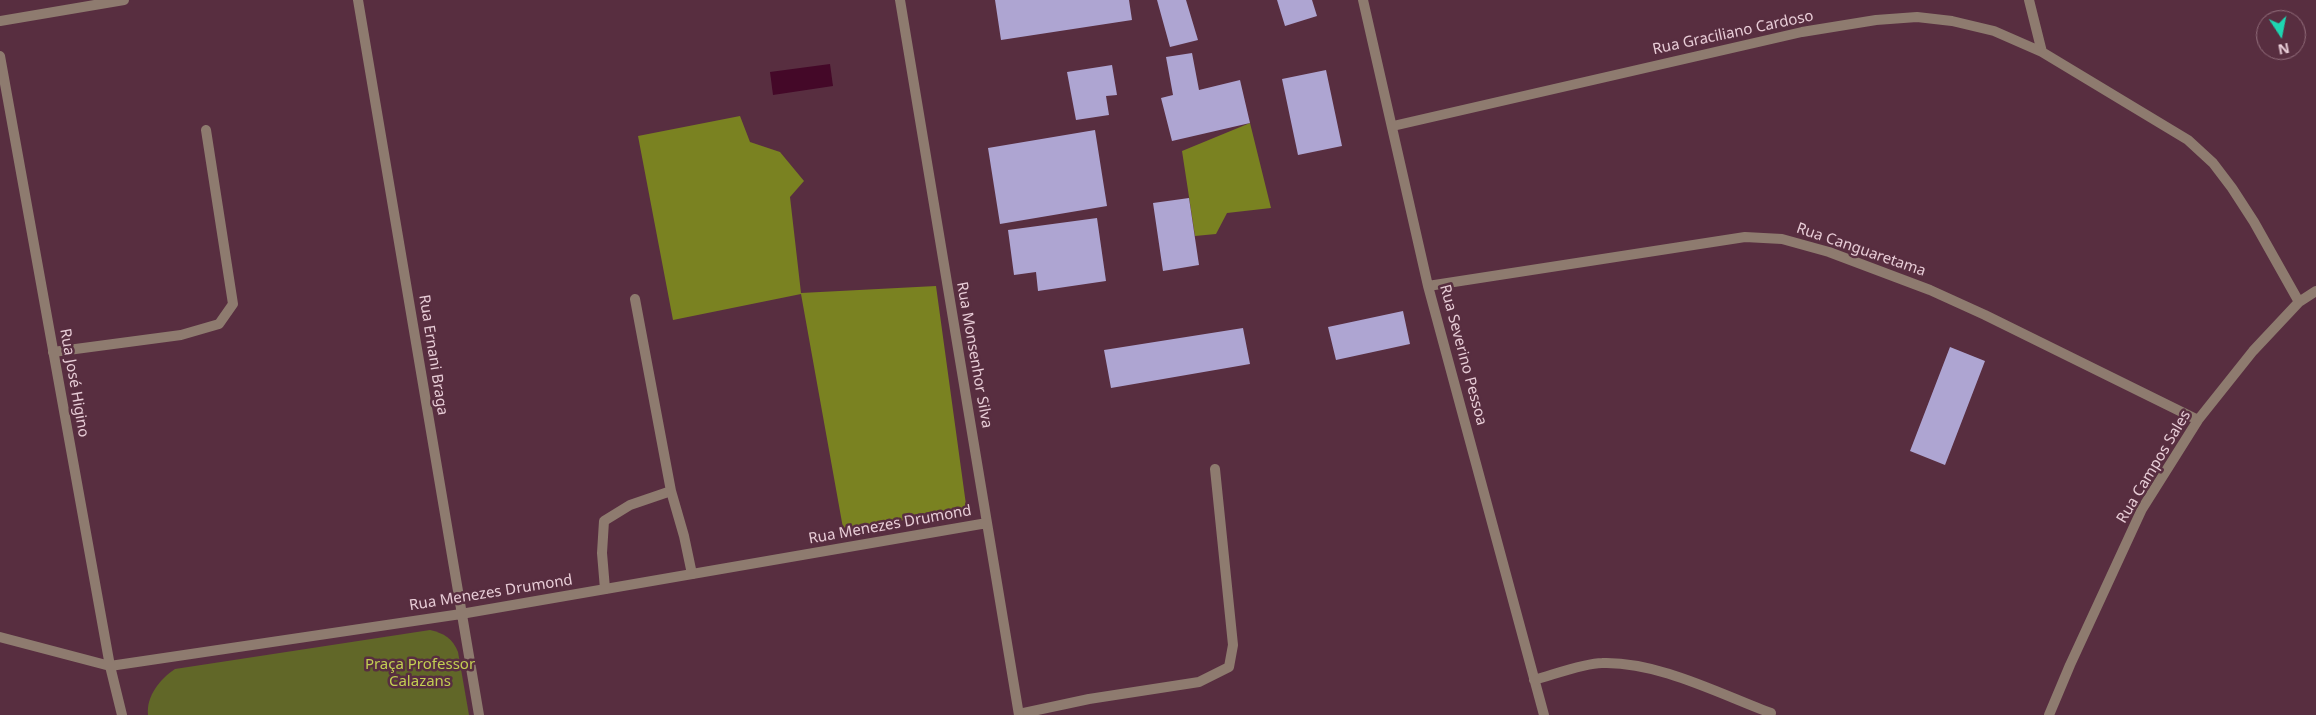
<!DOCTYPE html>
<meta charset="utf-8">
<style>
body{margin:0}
#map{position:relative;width:2316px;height:715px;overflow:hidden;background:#582e40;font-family:"Noto Sans",sans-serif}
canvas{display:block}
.north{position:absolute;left:2256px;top:10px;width:50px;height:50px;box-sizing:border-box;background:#582e40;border:1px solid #926e7c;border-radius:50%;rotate:169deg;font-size:14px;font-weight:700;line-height:20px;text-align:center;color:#e8cdd7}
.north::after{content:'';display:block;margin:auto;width:18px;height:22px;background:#1ed5b1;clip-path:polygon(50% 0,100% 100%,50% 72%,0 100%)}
</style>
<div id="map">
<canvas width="2316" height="715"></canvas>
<div class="north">N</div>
</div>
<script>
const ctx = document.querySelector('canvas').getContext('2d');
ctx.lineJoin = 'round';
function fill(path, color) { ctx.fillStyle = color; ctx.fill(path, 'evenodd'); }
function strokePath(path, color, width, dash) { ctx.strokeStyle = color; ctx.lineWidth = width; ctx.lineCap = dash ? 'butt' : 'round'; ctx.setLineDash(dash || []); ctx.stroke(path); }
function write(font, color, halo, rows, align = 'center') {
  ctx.font = font + ' "Noto Sans",sans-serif'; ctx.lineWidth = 5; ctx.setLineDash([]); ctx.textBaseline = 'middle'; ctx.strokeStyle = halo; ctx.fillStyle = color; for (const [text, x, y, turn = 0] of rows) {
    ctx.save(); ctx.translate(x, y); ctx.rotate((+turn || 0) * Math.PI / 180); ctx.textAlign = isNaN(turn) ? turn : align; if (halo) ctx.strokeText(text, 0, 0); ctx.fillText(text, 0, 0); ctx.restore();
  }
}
fill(new Path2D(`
 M430,630c14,3 23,9 28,22l11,63h-321c-2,-19 12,-36 27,-46z`), '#616728');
fill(new Path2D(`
 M740,116l10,26 30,10 24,29 -14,16 11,96 135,-7 31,226 -124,16 -42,-234 -128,26 -35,-184z
 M1250,123l21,85 -44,5 -11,21 -21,2 -13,-85z`), '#7a8221');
fill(new Path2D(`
 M830,64l3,22 -60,9 -3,-23z`), '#440828');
fill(new Path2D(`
 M995,0h134l3,20 -131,20z
 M1157,0h29l12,40 -28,7z
 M1277,0h35l5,16 -32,10z
 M1192,53l7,37 41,-10 10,43 -78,18 -11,-43 12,-3 -7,-38z
 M1112,65l5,30 -11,1 3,19 -33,5 -9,-48z
 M1326,70l16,76 -44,9 -16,-76z
 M1095,130l12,76 -107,18 -12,-76z
 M1189,198l10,67 -36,6 -10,-68z
 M1097,218l9,63 -68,10 -2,-19 -22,3 -6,-45z
 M1403,311l7,33 -74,16 -8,-33z
 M1243,328l7,36 -139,24 -7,-38z
 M1950,347l35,14 -40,104 -35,-14z`), '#aea5d2');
strokePath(new Path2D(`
 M635,299l36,192 13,45 8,38
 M53,352l128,-17 38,-11 14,-20 -27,-174
 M605,589l-3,-36 2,-32 26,-16 41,-14
 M1019,714l70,-15 110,-17 30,-15 4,-22 -18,-176`), '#8e7b6f', 10);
strokePath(new Path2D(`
 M358,0l121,715
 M900,0l119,715
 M1363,0l65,286 116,429
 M2029,0l13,52
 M0,21l124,-21
 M0,56l110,610 12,49
 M1393,126l409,-94 74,-12 41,-3 35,4 42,10 48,21 146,88 25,23 19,25 22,34 45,80
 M1428,286l317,-49 37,2 47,13 101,38 55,25 213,105
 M0,637l110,29 351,-52 526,-91
 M1534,680c19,-5 50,-17 68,-17 55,-2 118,31 169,50
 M2049,715l21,-50 72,-156 56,-89 55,-69 46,-49 17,-11`), '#8e7b6f', 10);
write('15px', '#e8cdd7', '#582e40', [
 ["Rua Graciliano Cardoso",1733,33,-12],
 ["Rua Canguaretama",1861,250,19],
 ["Rua Ernani Braga",433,355,81],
 ["Rua Monsenhor Silva",974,355,80],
 ["Rua Severino Pessoa",1463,355,75],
 ["Rua José Higino",74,383,80],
 ["Rua Campos Sales",2154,467,-59],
 ["Rua Menezes Drumond",890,525,-10],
 ["Rua Menezes Drumond",491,593,-9]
]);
write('15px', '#c2ce52', '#582e40', [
 ["Praça Professor",420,665],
 ["Calazans",420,682]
]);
</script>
